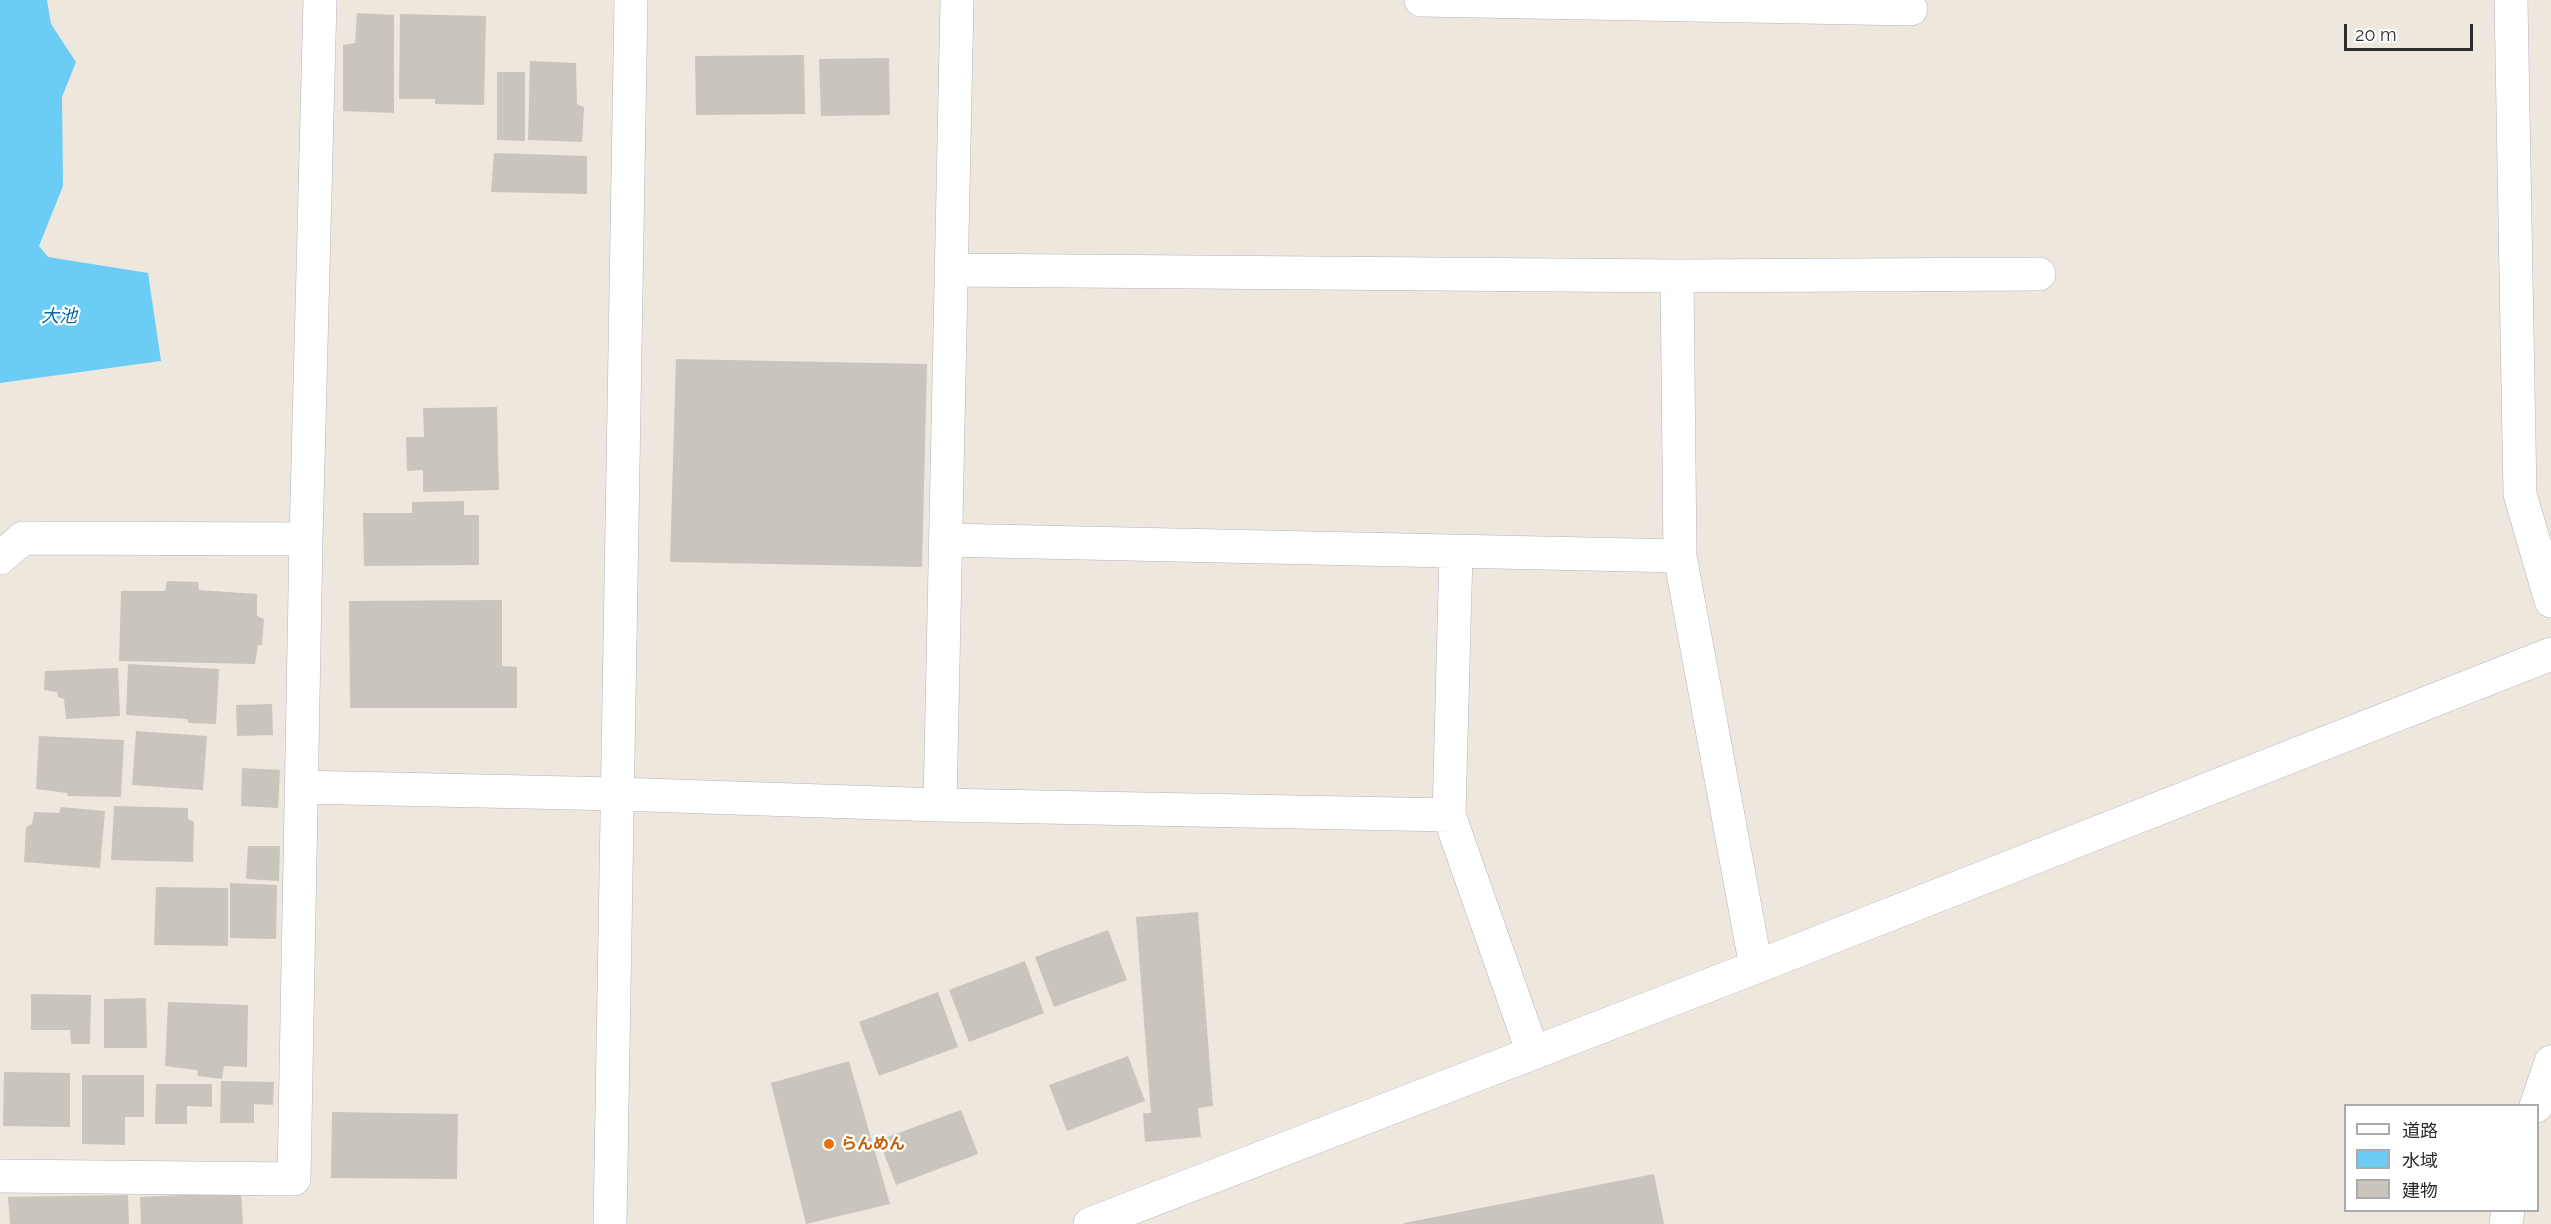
<!DOCTYPE html>
<meta charset="utf-8">
<style>
body{margin:0}
#map{position:relative;width:2551px;height:1224px;overflow:hidden;background:#eee7dd;font-family:Raleway,"Noto Sans JP",sans-serif}
canvas{display:block}
.legend{position:absolute;left:2344px;top:1104px;width:195px;height:108px;box-sizing:border-box;background:#fff;border:2px solid #ababab;margin:0;padding:8px 10px;list-style:none;font-size:18px;color:#2c2c2c}
.legend li{display:flex;align-items:center;gap:12px;height:30px}
.legend b{width:30px;border:2px solid #ababab}
.scale{position:absolute;left:2344px;top:24px;width:129px;height:27px;box-sizing:border-box;border:3px solid #2c2c2c;border-top:0;padding-left:8px;font-size:18px;line-height:21px;white-space:nowrap;color:#2c2c2c;-webkit-text-stroke:4px #fff;paint-order:stroke}
</style>
<div id="map">
<canvas width="2551" height="1224"></canvas>
<ul class="legend">
<li><b style="height:8px;background:#fff"></b>道路</li>
<li><b style="height:16px;background:#6bcdf6"></b>水域</li>
<li><b style="height:16px;background:#c9c5bc"></b>建物</li>
</ul>
<div class="scale">20 m</div>
</div>
<script>
const ctx = document.querySelector('canvas').getContext('2d');
ctx.lineJoin = 'round';
function fill(path, color) { ctx.fillStyle = color; ctx.fill(path, 'evenodd'); }
function strokePath(path, color, width, dash) { ctx.strokeStyle = color; ctx.lineWidth = width; ctx.lineCap = dash ? 'butt' : 'round'; ctx.setLineDash(dash || []); ctx.stroke(path); }
function write(font, color, halo, rows, align = 'center') {
  ctx.font = font + ' Raleway,"Noto Sans JP",sans-serif'; ctx.lineWidth = 4.5; ctx.setLineDash([]); ctx.textBaseline = 'middle'; ctx.strokeStyle = halo; ctx.fillStyle = color; for (const [text, x, y, turn = 0] of rows) {
    ctx.save(); ctx.translate(x, y); ctx.rotate((+turn || 0) * Math.PI / 180); ctx.textAlign = isNaN(turn) ? turn : align; if (halo) ctx.strokeText(text, 0, 0); ctx.fillText(text, 0, 0); ctx.restore();
  }
}
fill(new Path2D(`
 M0,0h47l4,24 25,38 -14,35 1,89 -24,60 9,11 100,16 13,88 -161,22z`), '#6bcdf6');
fill(new Path2D(`
 M357,13l37,2v98l-51,-2v-66l12,-2z
 M400,14l86,2 -2,89 -49,-1v-5h-36z
 M804,55l1,59 -109,1 -1,-59z
 M889,58l1,57 -69,1 -2,-57z
 M530,61l46,2 1,41 7,3 -2,35 -54,-2z
 M497,72h28v69l-28,-1z
 M494,153l93,3v38l-96,-2z
 M676,359l251,5 -5,203 -252,-5z
 M497,407l2,83 -76,2v-22l-16,1 -1,-34h18l-1,-29z
 M464,501v14h15v50l-115,1 -1,-53h49v-11z
 M167,581l31,1 1,8 58,4v22l7,3 -2,26h-4l-3,19 -136,-3 2,-70h44z
 M502,600v66l15,1v41h-167l-1,-107z
 M128,664l91,5 -3,55 -27,-1 -2,-4 -61,-4z
 M118,668l2,48 -54,3 -2,-20 -6,-2 -1,-5 -13,-2 1,-19z
 M272,704l1,31 -36,1 -1,-31z
 M136,731l71,5 -4,54 -71,-5z
 M39,736l85,4 -3,57 -53,-1 -1,-3 -31,-4z
 M242,768l38,2 -2,38 -37,-2z
 M114,806l74,2v11l6,3 -1,40 -82,-2z
 M61,807l44,4 -5,57 -76,-6 2,-35 6,-3 2,-12 25,1z
 M248,846h32l-1,35 -33,-2z
 M230,883l47,2 -1,54 -46,-1z
 M156,887l72,1v58l-74,-1z
 M1198,912l15,194 -15,2 3,29 -56,5 -2,-29h8l-15,-196z
 M1108,930l19,50 -73,27 -19,-50z
 M1025,961l19,52 -75,29 -20,-52z
 M938,992l20,55 -79,29 -20,-54z
 M31,994l60,1 -1,49h-19l-1,-14h-39z
 M146,998l1,50h-43v-49z
 M168,1002l80,3 -1,62 -23,-1 -2,13 -24,-3 -1,-6 -32,-4z
 M1128,1056l17,45 -78,30 -18,-46z
 M849,1061l41,143 -84,20 -35,-141z
 M4,1072l66,1v54l-67,-1z
 M82,1075h62v42h-19v28l-43,-1z
 M221,1081l53,1 -1,23 -19,-1v19h-34z
 M156,1084h56v23l-25,-1v18h-32z
 M961,1110l17,44 -82,31 -17,-45z
 M332,1112l126,2 -1,65 -126,-1z
 M1654,1174l10,50h-260v-1z
 M241,1192l2,32h-102l-1,-27z
 M128,1195l1,29h-119l-2,-27z`), '#c9c5bc');
const minor = new Path2D(`
 M1421,0l490,9
 M2511,0l9,494 31,107
 M951,270l726,6 362,-2
 M1677,276l3,280 76,411
 M945,540l735,16
 M0,558l23,-20 283,1
 M301,787l316,7 323,11 509,10 84,238
 M940,805l17,-805
 M1449,815l7,-263
 M2536,1106l15,-44
 M0,1176l294,3 12,-640 14,-539
 M2506,1224l2,-14`);
const tertiary = new Path2D(`
 M610,1224l21,-1224
 M1090,1224l666,-257 795,-313`);
strokePath(minor, '#b1b3c0', 34);
strokePath(tertiary, '#b1b3c0', 34);
strokePath(minor, '#fff', 33);
strokePath(tertiary, '#fff', 33);
for (const [x, y, r, color] of [
 [829,1144,6,"#e8710a"]
]) { const dot = new Path2D(); dot.arc(x, y, r, 0, 2 * Math.PI); ctx.fillStyle = color; ctx.fill(dot); strokePath(dot, '#fff', 2); }
write('bold 16px', '#c56008', '#fff', [
 ["らんめん",841,1144]
], 'left');
write('italic 18px', '#056aa6', '#fff', [
 ["大池",59,317]
]);
</script>
